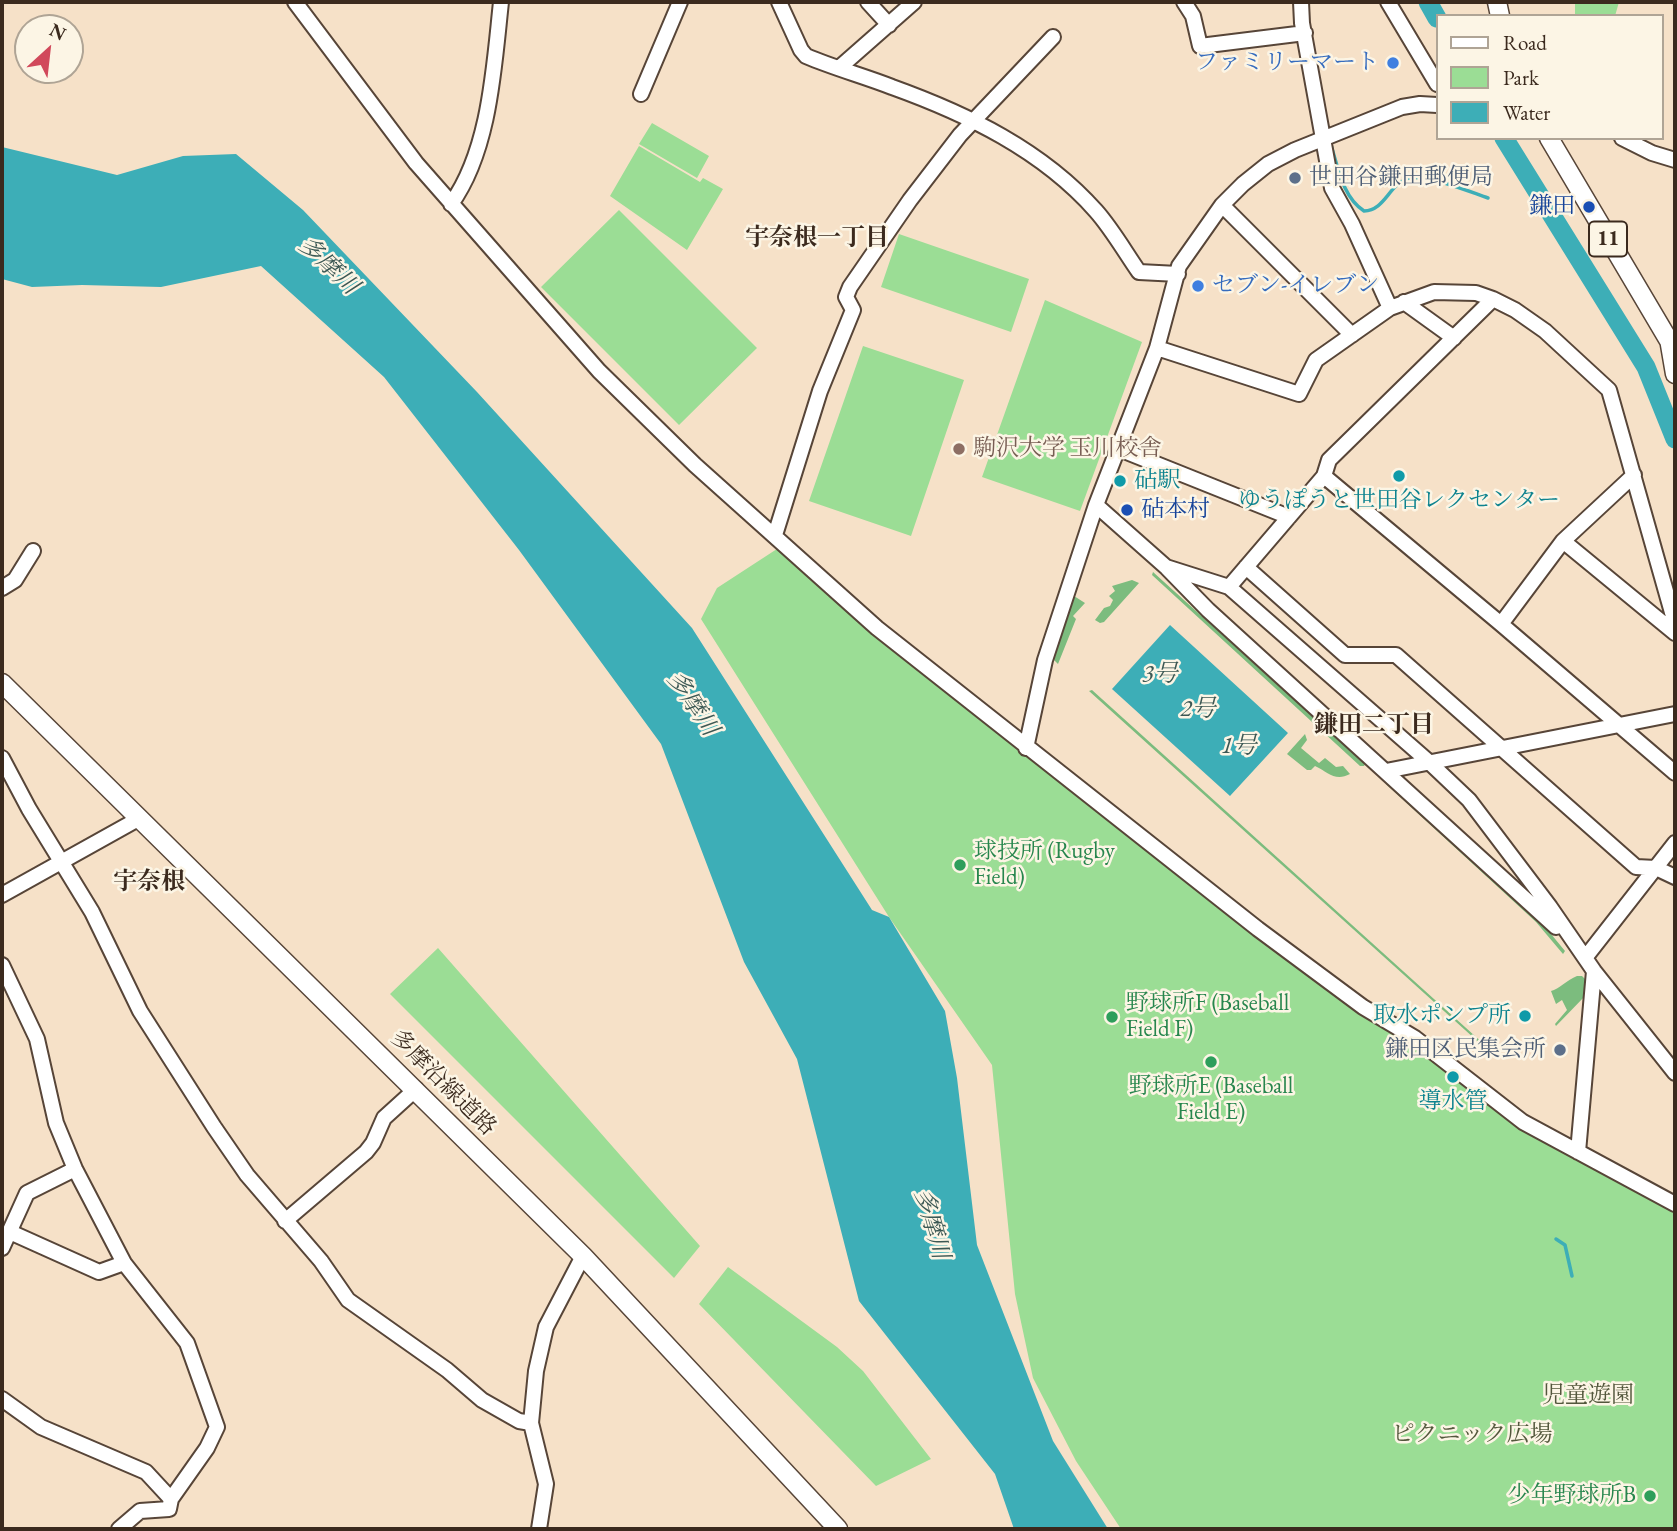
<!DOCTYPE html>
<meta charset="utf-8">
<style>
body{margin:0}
#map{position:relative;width:1677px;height:1531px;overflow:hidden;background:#f6e1c8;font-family:"EB Garamond",serif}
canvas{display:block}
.frame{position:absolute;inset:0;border:4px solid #3b2a1e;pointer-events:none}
.legend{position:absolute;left:1436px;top:14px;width:228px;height:126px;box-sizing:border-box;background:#fcf5e5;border:2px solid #afa495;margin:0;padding:9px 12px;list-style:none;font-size:21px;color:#3b2a1e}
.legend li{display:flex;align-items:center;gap:14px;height:35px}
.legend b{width:35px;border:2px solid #afa495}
.north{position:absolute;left:14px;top:14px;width:70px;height:70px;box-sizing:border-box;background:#fcf5e5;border:2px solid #afa495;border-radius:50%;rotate:27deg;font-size:19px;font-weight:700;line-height:28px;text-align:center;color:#3b2a1e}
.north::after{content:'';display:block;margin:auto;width:24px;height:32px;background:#d1495b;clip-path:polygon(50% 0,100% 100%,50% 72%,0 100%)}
</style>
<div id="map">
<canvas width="1677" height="1531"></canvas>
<div class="frame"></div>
<ul class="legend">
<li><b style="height:9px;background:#fff"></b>Road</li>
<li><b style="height:19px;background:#9bdd95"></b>Park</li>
<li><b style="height:19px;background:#3daeb7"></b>Water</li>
</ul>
<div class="north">N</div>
</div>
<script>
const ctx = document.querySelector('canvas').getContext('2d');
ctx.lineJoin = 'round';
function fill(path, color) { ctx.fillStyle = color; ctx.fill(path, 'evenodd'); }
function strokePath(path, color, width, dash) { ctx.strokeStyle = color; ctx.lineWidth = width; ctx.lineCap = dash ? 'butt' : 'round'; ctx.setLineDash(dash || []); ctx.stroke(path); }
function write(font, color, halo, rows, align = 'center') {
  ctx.font = font + ' "EB Garamond","Noto Serif JP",serif'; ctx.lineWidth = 5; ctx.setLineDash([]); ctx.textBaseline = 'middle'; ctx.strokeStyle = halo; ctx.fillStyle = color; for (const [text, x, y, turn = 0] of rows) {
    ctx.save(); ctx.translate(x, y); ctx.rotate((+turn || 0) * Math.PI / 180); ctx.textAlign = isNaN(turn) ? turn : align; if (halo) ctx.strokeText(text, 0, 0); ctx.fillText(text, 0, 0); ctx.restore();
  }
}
fill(new Path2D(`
 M1583,2h36l-4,14h-40v-13l7,1z
 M652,123l57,33 -12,22 -58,-34z
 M639,146l61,36 3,-4 20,11 -36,61 -77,-54z
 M619,210l138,138 -78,77 -138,-138z
 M899,234l130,45 -18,53 -130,-45z
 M1045,300l97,42 -62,169 -98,-34z
 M863,346l101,34 -53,156 -102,-35z
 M780,547l164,144 59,44 261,207 160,110 46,40 56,39 92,50 57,27v321h-554l-45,-68 -43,-83 -18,-84 -23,-229 -103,-148 -188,-298 16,-31z
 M438,948l262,298 -26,32 -284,-284z
 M728,1267l109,80 26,24 68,88 -55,27 -177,-182z`), '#9bdd95');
fill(new Path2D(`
 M1153,572l212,192 -1,2h-4l-208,-191z
 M1132,580l7,3 -35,39 -4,1 -5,-3 9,-12 6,-2 3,-6 -4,-4 6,-5 -3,-5z
 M1074,596l11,7 -12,13 3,3 -18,45 -4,-4z
 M1092,690l394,356 -1,2 -396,-357z
 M1305,734l2,6 -6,8 18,15 6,-5 11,9 7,-1 7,8c-15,8 -22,-2 -35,-8l-4,4h-4l-20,-16z
 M1386,781l151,136 28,34 -2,3 -27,-32 -150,-138z
 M1577,976h5l5,5v13l-31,32 -1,-2 12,-14 -5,-10 -6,4 -5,-13c8,-2 16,-11 26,-15z`), '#7cbc7e');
fill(new Path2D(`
 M2,147l115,28 66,-19 53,-2 67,56 174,182 215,236 180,282 17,7 56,94 12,67 20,167 76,196 55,88h-94l-19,-55 -136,-173 -62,-242 -53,-97 -83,-218 -142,-194 -135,-173 -123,-111 -100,21 -79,-2 -50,2 -30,-8z
 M1170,625l118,108 -58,63 -118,-107z`), '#3daeb7');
strokePath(new Path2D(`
 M1330,142c8,24 12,55 34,69 21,-1 24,-25 43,-32 16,-7 63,13 81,19
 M1556,1239l9,6 7,31`), '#3daeb7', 3.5);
strokePath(new Path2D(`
 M1428,2l9,16
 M1504,138l142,229 29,72`), '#3daeb7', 19);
const minor = new Path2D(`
 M295,2l121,161 183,208 96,94 182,163 381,301 105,78 52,31 108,84 152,82
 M779,2l22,48 5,6c28,12 58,20 86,31 75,27 150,63 204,124 16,18 29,41 43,61l39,2
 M868,2l21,23
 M1184,2l9,14 7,30 105,-13
 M1301,2l1,21 30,165 20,36 38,84
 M1388,2l49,82
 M839,68l75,-66
 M641,94l39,-92
 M1622,138l30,15 23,7
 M451,204c39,-54 43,-138 50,-202
 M1222,205l130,130
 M1404,302l50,36
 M1157,348l142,46 17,-34 74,-52 44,-16 42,1 17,6 22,11 30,21 64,59 66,233
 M1119,449l170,68
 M1324,476l177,148 174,149
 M1096,505l70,62 63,20 200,175 40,38 81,107 44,64 81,102
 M775,535l45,-144 33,-81 -7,-13 4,-10 60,-87 50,-65 93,-98
 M1563,541l112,92
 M1246,567l99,88h51l240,212 20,1 19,9
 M1167,568l41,42 348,317
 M1229,587l95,-111 5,-16 164,-161
 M2,588l13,-8 18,-29
 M1501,624l62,-83 71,-66
 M1026,748l19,-88 51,-155 61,-157 22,-82 43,-61 21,-21 25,-20 27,-14 107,-43 18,-3 17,1
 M2,758l27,51 63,103 48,99 74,116 33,48 74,86 27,39 99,70 35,30 37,21 12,2
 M1386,771l289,-57
 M2,895l138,-77
 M1585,958l90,-115
 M2,965l35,74 19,84 19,46 49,94 63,80 30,84 -10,21 -36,51 -2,10 -29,2 -21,18
 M1578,1152l16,-181
 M285,1221l81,-69 7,-9 11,-25 32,-29
 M10,1232l89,40 25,-9
 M2,1248l25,-55 48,-24
 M2,1399l39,28 105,45 25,27
 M539,1529l7,-45 -15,-61 5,-52 10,-44 37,-71`);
const major = new Path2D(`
 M1497,2l3,14
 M1549,138l126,213
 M1669,339l6,35
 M2,683l581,573 255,273`);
strokePath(minor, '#574538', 18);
strokePath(major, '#574538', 21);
strokePath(minor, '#fff', 14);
strokePath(major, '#fff', 18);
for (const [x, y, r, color] of [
 [1393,63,7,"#3f7fe0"],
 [1295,178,7,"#5c6f8a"],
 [1589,207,7,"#1a4fb4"],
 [1198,286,7,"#3f7fe0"],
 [959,449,7,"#8d6e63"],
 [1399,476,7,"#0f9aa8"],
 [1120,481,7,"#0f9aa8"],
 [1127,510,7,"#1a4fb4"],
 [960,865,7,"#2e9e5b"],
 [1525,1016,7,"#0f9aa8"],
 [1112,1017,7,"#2e9e5b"],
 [1560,1050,7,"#5c6f8a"],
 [1211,1062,7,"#2e9e5b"],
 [1453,1077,7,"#0f9aa8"],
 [1650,1496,7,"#2e9e5b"]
]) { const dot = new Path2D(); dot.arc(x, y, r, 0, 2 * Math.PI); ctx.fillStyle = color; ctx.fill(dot); strokePath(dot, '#fcf5e5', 2.5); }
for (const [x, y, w] of [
 [1608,239,38]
]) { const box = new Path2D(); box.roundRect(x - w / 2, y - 17.5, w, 35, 5); ctx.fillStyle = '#fcf5e5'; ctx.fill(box); strokePath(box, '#3b2a1e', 2); }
write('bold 21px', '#3b2a1e', null, [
 ["11",1608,239]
]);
write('23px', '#366cbe', '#fcf5e5', [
 ["ファミリーマート",1379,63],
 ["セブン-イレブン",1212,286,"left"]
], 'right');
write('23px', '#4e5e75', '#fcf5e5', [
 ["世田谷鎌田郵便局",1309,178],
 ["鎌田区民集会所",1546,1050,"right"]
], 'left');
write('23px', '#164399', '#fcf5e5', [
 ["鎌田",1575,207],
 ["砧本村",1141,510,"left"]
], 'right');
write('23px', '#785e54', '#fcf5e5', [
 ["駒沢大学 玉川校舎",973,449]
], 'left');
write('23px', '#0d838f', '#fcf5e5', [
 ["砧駅",1134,481,"left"],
 ["ゆうぽうと世田谷レクセンター",1399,501],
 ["取水ポンプ所",1511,1016,"right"],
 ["導水管",1453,1102]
]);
write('23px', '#27864d', '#fcf5e5', [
 ["球技所 (Rugby",974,852],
 ["Field)",974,878],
 ["野球所F (Baseball",1126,1004],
 ["Field F)",1126,1030],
 ["野球所E (Baseball",1211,1087,"center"],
 ["Field E)",1211,1113,"center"],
 ["少年野球所B",1636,1496,"right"]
], 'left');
write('23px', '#3b2a1e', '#fcf5e5', [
 ["多摩沿線道路",443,1083,45]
]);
write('23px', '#53573c', '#fcf5e5', [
 ["児童遊園",1588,1396],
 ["ピクニック広場",1472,1435]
]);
write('bold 24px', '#3b2a1e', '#fcf5e5', [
 ["宇奈根一丁目",817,238],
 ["鎌田二丁目",1374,725],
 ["宇奈根",149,882]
]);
write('italic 24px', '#3c5854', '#fcf5e5', [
 ["多摩川",328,266,43],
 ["3号",1160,674],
 ["多摩川",692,704,56],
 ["2号",1198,709],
 ["1号",1239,746],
 ["多摩川",931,1224,74]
]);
</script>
